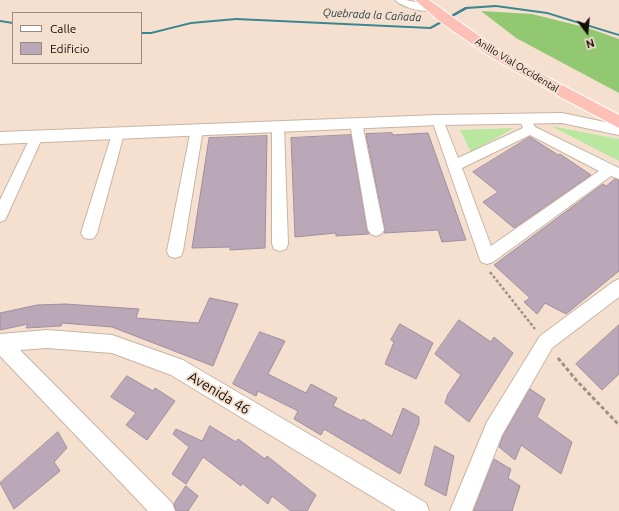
<!DOCTYPE html>
<meta charset="utf-8">
<style>
body{margin:0}
#map{position:relative;width:619px;height:511px;overflow:hidden;background:#f5e0d0;font-family:Ubuntu,sans-serif}
canvas{display:block}
.legend{position:absolute;left:12px;top:12px;width:130px;height:52px;box-sizing:border-box;background:#f5e0d0;border:1px solid #9a8b80;margin:0;padding:5px 7px;list-style:none;font-size:12px;color:#120b07}
.legend li{display:flex;align-items:center;gap:8px;height:20px}
.legend b{width:20px;border:1px solid #9a8b80}
.north{position:absolute;left:567px;top:12px;width:40px;height:40px;-webkit-text-stroke:3px #f5e0d0;paint-order:stroke;rotate:164deg;font-size:11px;font-weight:700;line-height:16px;text-align:center;color:#120b07}
.north::after{content:'';display:block;margin:auto;width:14px;height:18px;background:#120b07;clip-path:polygon(50% 0,100% 100%,50% 72%,0 100%)}
</style>
<div id="map">
<canvas width="619" height="511"></canvas>
<ul class="legend">
<li><b style="height:5px;background:#fff"></b>Calle</li>
<li><b style="height:11px;background:#baa8b8"></b>Edificio</li>
</ul>
<div class="north">N</div>
</div>
<script>
const ctx = document.querySelector('canvas').getContext('2d');
ctx.lineJoin = 'round';
function fill(path, color) { ctx.fillStyle = color; ctx.fill(path, 'evenodd'); }
function strokePath(path, color, width, dash) { ctx.strokeStyle = color; ctx.lineWidth = width; ctx.lineCap = dash ? 'butt' : 'round'; ctx.setLineDash(dash || []); ctx.stroke(path); }
function write(font, color, halo, rows, align = 'center') {
  ctx.font = font + ' Ubuntu,sans-serif'; ctx.lineWidth = 4; ctx.setLineDash([]); ctx.textBaseline = 'middle'; ctx.strokeStyle = halo; ctx.fillStyle = color; for (const [text, x, y, turn = 0] of rows) {
    ctx.save(); ctx.translate(x, y); ctx.rotate((+turn || 0) * Math.PI / 180); ctx.textAlign = isNaN(turn) ? turn : align; if (halo) ctx.strokeText(text, 0, 0); ctx.fillText(text, 0, 0); ctx.restore();
  }
}
fill(new Path2D(`
 M551,126l68,13v22z
 M514,128l-43,24 -11,-22z`), '#bae79f');
fill(new Path2D(`
 M481,11l51,3 56,14 31,11v54l-103,-55z`), '#93c872');
fill(new Path2D(`
 M496,5l51,7 72,22v2l-72,-22 -51,-7 -29,2 -36,20 -195,-9 -45,4 -40,10h-10v-2h10l40,-10 45,-4 194,9 35,-20z
 M0,20l13,2v2l-13,-2z`), '#3a8690');
const building = new Path2D(`
 M392,133l1,2 35,-2 38,107 -24,2 -4,-12 -54,3 1,-3 -19,-96z
 M351,135l16,95 2,4 -33,2v-3l-41,4 -4,-99z
 M267,136l-2,112 -35,2v-3l-38,1 17,-110z
 M530,137l28,18 2,-1 31,21 -77,53 -31,-26 15,-10 -25,-20z
 M615,179l4,1v91l-53,43 -21,-11 -8,11 -13,-12 6,-4 -36,-33 109,-81 3,2z
 M210,298l28,6 -25,62 -101,-39 -50,-4 -1,3 -35,2 2,-4 -28,6v-17l37,-8 28,-1 74,5 -3,9 62,5z
 M459,320l32,22 3,-5 19,16 -44,69 -24,-19 3,-9 13,-19 -26,-21z
 M400,324l33,19 -17,36 -31,-15 9,-22 -3,-2z
 M619,325v49l-17,16 -26,-26z
 M260,332l25,9 -17,33 38,19 5,-9 26,14 -4,8 29,15 1,-2 29,17 11,-28 16,9v6l-19,51 -76,-45 -3,6 -27,-16 4,-8 -40,-20 -2,5 -23,-12z
 M127,376l26,15 2,-3 20,13 -28,39 -21,-15 10,-12 -25,-16z
 M530,389l15,10 -8,18 35,25 -11,32 -40,-29 -6,15 -16,-13 4,-11z
 M210,426l26,16 2,-3 27,20 2,-3 49,39 -9,16h-16l-19,-15 -4,8 -26,-21 -1,3 -38,-29 -17,27 -14,-10 17,-27 -16,-13 3,-5 26,12z
 M58,432l9,16 -13,14 6,9 -46,38 -14,-26z
 M435,446l19,10 -8,40 -21,-11z
 M494,459l17,10 -3,9 12,8 -8,25h-38z
 M186,486l12,10 -10,15h-12l-2,-7z`);
fill(building, '#baa8b8');
strokePath(building, '#a08e9e', 1);
const minor = new Path2D(`
 M395,0h11l27,6 2,2c-8,7 -33,-1 -40,-8z
 M525,114l4,1 6,12 84,41v11l-8,-3 -118,86 -6,2 -6,-2 -2,-5 -47,-137 2,-3h8l16,41 65,-30 -4,-10 2,-3zM530,135l69,36 -108,75 -29,-78z
 M356,119l4,1 2,3 22,107 -3,4 -5,2 -5,-2 -3,-4 -18,-107 2,-3z
 M278,122l4,1 2,3 4,118 -2,5 -6,2 -6,-2 -2,-5v-118l2,-3z
 M197,125l4,1 2,3 -20,122 -2,5 -6,2 -6,-2 -2,-5 24,-122 2,-3z
 M118,130l4,1 2,3 -27,99 -3,5 -5,1 -5,-1 -3,-5 31,-99 2,-3z
 M37,132l5,1 1,3 -36,80 -2,4 -5,2v-22l31,-64 1,-3z
 M619,279v18l-67,51 -50,87 -30,76h-22l37,-89 53,-86 73,-54z
 M47,330l65,5 71,25 243,143 3,8h-33l-225,-136 -59,-22 -65,-5 -27,2 152,153 3,8h-27l-148,-155v-22z`);
const tertiary = new Path2D(`
 M562,113l57,12v10l-57,-12 -124,2 -438,19v-12l438,-17z`);
const trunk = new Path2D(`
 M415,0h14l67,48 51,29 72,38v13l-57,-30 -76,-44 -47,-33z`);
strokePath(minor, '#c9b5a5', 2);
strokePath(tertiary, '#c9b5a5', 2);
strokePath(trunk, '#fff', 2);
strokePath(new Path2D(`
 M490,272l45,57`), '#9f8f84', 2.5, [3, 2]);
strokePath(new Path2D(`
 M558,358l18,22 43,45`), '#9f8f84', 3, [4, 2.5]);
fill(minor, '#fff');
fill(tertiary, '#fff');
fill(trunk, '#fcc0b7');
write('10px', '#120b07', '#f5e0d0', [
 ["Anillo Vial Occidental",517,65,31]
]);
write('italic 11px', '#274045', '#f5e0d0', [
 ["Quebrada la Cañada",372,15,3]
]);
write('14px', '#120b07', '#f5e0d0', [
 ["Avenida 46",219,393,31]
]);
</script>
